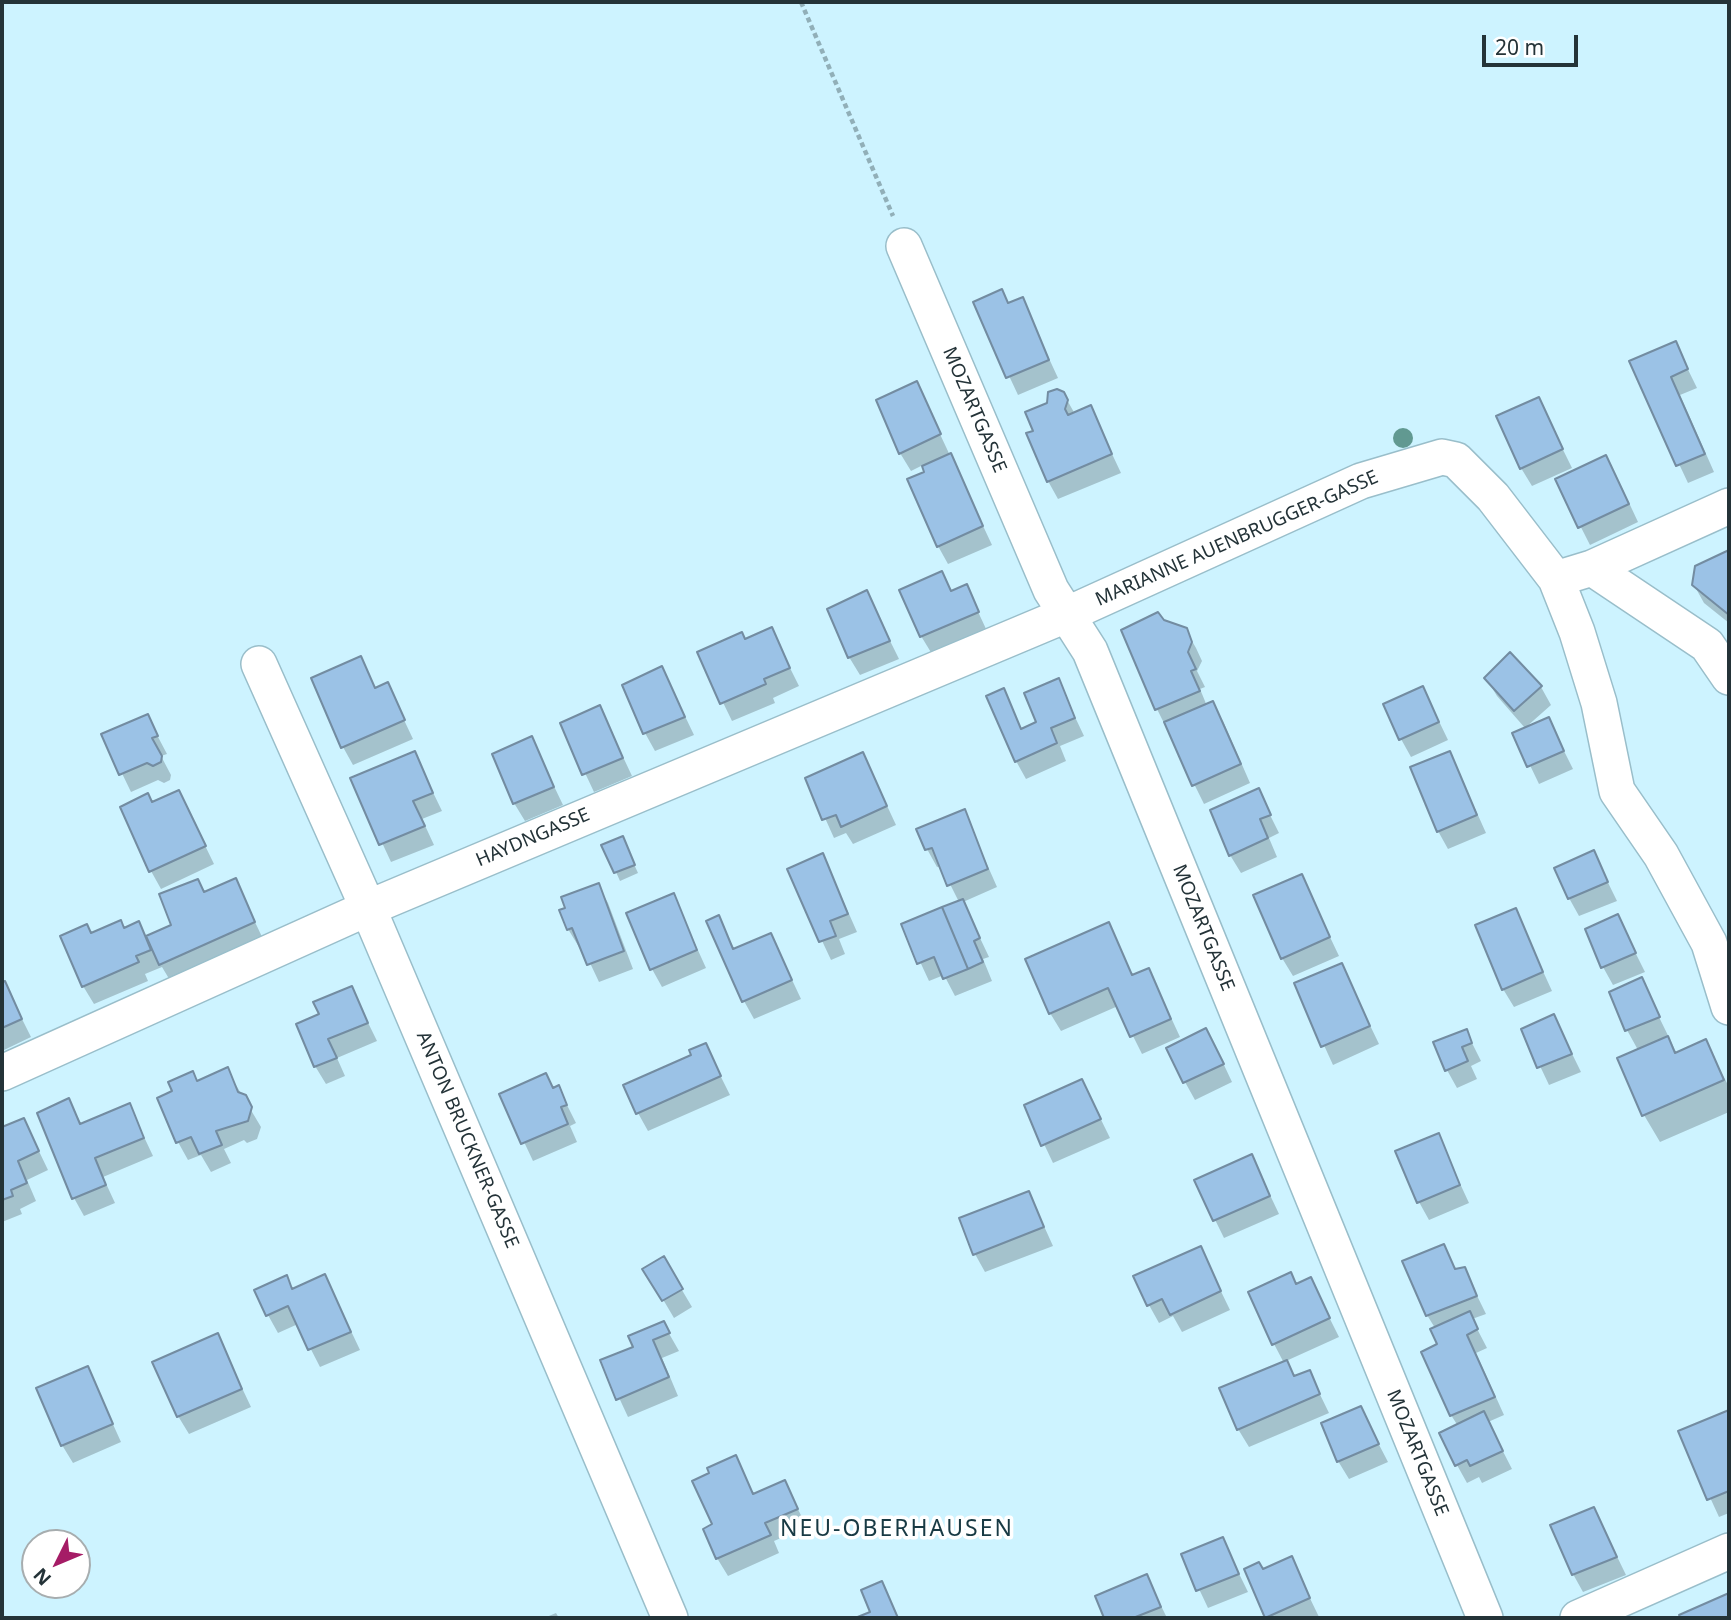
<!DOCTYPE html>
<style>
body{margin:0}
#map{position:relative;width:1731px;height:1620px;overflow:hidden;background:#cdf3ff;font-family:"Noto Sans",sans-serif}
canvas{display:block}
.frame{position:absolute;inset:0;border:4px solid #243338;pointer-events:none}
.north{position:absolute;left:21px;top:1529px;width:70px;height:70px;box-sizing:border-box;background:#fff;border:2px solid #a7adaf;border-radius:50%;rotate:227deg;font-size:19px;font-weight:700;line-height:28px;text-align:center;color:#243338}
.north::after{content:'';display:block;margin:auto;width:24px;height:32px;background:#a51c66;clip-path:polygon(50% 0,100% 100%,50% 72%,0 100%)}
.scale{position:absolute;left:1482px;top:35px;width:96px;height:32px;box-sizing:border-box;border:4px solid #243338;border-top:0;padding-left:9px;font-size:21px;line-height:24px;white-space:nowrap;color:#243338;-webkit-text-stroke:5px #fff;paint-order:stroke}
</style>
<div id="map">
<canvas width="1731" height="1620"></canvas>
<div class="frame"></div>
<div class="north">N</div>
<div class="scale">20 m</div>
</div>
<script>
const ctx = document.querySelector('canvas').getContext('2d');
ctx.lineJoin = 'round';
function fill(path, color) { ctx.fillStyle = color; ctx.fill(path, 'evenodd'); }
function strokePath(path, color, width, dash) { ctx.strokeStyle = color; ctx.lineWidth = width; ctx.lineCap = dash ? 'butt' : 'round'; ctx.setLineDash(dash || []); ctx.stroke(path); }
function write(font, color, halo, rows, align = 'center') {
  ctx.font = font + ' "Noto Sans",sans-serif'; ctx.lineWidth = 7; ctx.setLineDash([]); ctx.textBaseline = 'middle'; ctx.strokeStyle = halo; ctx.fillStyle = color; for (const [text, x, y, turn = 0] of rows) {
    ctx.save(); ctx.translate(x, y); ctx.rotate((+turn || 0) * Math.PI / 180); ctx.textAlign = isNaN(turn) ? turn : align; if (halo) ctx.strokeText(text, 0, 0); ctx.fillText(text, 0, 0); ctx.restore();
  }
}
fill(new Path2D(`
 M1002,291l7,14 13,-5 36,78 -40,17 -43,-92z
 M1675,343l22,45 -17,7 34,77 -26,11 -57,-121z
 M916,383l76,162 -44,19 -10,-18 -12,-73 -3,-8 -12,6 -11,-18z
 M1063,393l12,21 15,-7 31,66 -63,26 -10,-18 1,-77z
 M1538,399l34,69 -40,18 -11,-18z
 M1616,475l22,47 -48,23 -33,-65z
 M1729,552v71l-25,-20 -10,-18 2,-18z
 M941,574l11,18 14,-6 21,45 -55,23 -11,-18z
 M866,592l33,67 -39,16 -11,-18z
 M1163,622l22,7 11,19 6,13 -5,10 8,16 -5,2 7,17 5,-3 11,18 27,62 -46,21 -47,-95 -34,-78z
 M771,630l28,56 -26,12 2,5 -43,18 -33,-68 46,-12z
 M360,658l16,31 11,-5 26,55 -60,26 -10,-18z
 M662,668l32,67 -39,16 -10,-18z
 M1486,678l55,9 10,18 -26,23 -28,-32z
 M1058,681l26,55 -24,10 6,15 -40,18 -10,-18 -13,-71 19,40 17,-7z
 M1423,688l25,52 -37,17 -10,-18z
 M600,708l32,68 -38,16 -32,-68z
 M147,716l20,38 -6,2 10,19 -1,5 -6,3 -6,-3 -27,12 -28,-58z
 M1548,719l25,50 -34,15 -24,-50z
 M531,738l32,67 -38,16 -11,-18z
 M414,753l28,58 -20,8 12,26 -43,17 -39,-84z
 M1450,753l36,80 -38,16 -10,-18z
 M863,754l33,71 -43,19 -7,-11 -12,5 -27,-60z
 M1258,791l21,42 -10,5 8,19 -36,16 -11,-18z
 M179,792l35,72 -53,25 -10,-18z
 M964,812l33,75 -34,15 26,55 -6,2 9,22 -37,15 -11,-21 -15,6 -26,-56 56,-23 -18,-36 -4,1 -10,-18z
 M622,838l16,35 -18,8 -16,-36z
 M1593,852l24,49 -38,15 -10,-18z
 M823,855l34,77 -18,7 6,15 -14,6 -42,-90z
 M1301,876l38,80 -46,20 -11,-18z
 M235,880l29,61 -93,41 -9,-15 -17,7 3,7 -54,23 -11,-18 8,-51 34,-5 13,-6 9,14 26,-13 25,-44 7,13z
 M598,885l10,18 25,66 -34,13 -17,-36 -3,1 -11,-18z
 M673,895l33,73 -44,19 -10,-18z
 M1515,910l37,81 -38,16 -11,-18z
 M1617,916l28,56 -32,13 -10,-18z
 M718,917l17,33 36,-15 30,64 -47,20 -10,-18z
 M1108,925l25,52 16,-7 31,67 -38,17 -24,-48 -57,25 -11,-18z
 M1341,965l38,79 -46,21 -37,-81z
 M1641,980l36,74 29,-12 23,45v25l-69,30 -16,-27 -6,-65 -11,-20z
 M4,983l27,54 -29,14v-67z
 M351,988l26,53 -40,17 8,18 -19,8 -11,-18 6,-51z
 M1554,1017l27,55 -32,13 -26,-55z
 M1466,1031l15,30 -10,5 6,13 -20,9 -10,-18z
 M705,1045l25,50 -82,36 -10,-18z
 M1216,1048l16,34 -37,18 -10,-18z
 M227,1070l34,57 -4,12 -10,4 -3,-3 -20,9 7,14 -20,9 -10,-17 -13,5 -10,-18z
 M1082,1081l28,57 -57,25 -27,-57z
 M558,1087l18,36 -6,3 7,16 -44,19 -31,-66z
 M69,1100l13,25 47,-20 24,51 -50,21 12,26 -31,13 -10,-18z
 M24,1120l24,50 -21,10 9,21 -16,8 2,5 -20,8v-93z
 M1438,1136l31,67 -40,17 -10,-18z
 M1252,1157l27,57 -55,24 -28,-57z
 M1029,1193l24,53 -68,26 -10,-18z
 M1443,1246l14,25 7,-2 22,45 -14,5 15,29 -11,5 28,62 -16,7 24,47 -30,14 -3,-6 -12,6 -10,-18 1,-39 -7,-11 -16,-87 -8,-13z
 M1200,1248l30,62 -48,22 -9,-16 -14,7 -10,-18z
 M663,1258l29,49 -18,11 -29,-49z
 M325,1276l35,74 -40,17 -22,-43 -20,9 -10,-18 18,-37 7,12z
 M1310,1279l29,58 -53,24 10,17 13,-6 20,41 -80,34 -11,-18 46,-66 -10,-19 22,-59z
 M663,1323l16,28 -17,7 16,38 -50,21 -26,-56 33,-13z
 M217,1335l34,72 -62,27 -11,-18z
 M88,1369l33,73 -48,21 -11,-18z
 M1360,1408l28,54 -39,17 -11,-18z
 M1729,1412v101l-10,4 -39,-85z
 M735,1457l19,38 30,-13 23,45 -33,14 5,12 -51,23 -11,-18 -3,-33z
 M1594,1509l32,66 -43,17 -10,-18z
 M1222,1539l26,53 -40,16 -25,-53z
 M1291,1559l28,58 -4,1h-47l-22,-48 17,1z
 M1147,1577l20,41h-61l-9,-21z
 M881,1583l18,35h-40l13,-6z
 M556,1613l3,5h-15z`), '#0003');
const building = new Path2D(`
 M1002,289l6,14 15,-6 26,63 -43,18 -33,-76z
 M1676,341l12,28 -17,8 34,77 -29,12 -47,-105z
 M917,381l24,53 -42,20 -23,-54z
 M1057,389l7,3 4,8 -3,9 3,6 23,-10 21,49 -65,28 -21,-49 7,-2 -8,-19 22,-9 1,-11z
 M1539,397l24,52 -43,20 -24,-53z
 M951,453l32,73 -46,21 -30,-68 17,-7 -2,-6z
 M1606,455l23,49 -51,24 -23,-49z
 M1729,550v65l-37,-30 3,-19z
 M942,571l9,20 16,-7 12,28 -59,25 -21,-47z
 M867,590l23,51 -42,17 -21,-49z
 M1158,612l6,8 23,8 5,14 -4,10 8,17 -5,2 9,20 -45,19 -34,-80z
 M772,627l18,41 -26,11 2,5 -46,20 -23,-52 45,-20 3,7z
 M1510,652l32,34 -28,25 -30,-33z
 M361,656l14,32 13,-6 17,38 -64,28 -30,-70z
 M662,666l23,51 -42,17 -21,-49z
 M1059,678l16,40 -24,10 6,15 -42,19 -29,-66 18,-8 17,41 15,-7 -12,-29z
 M1423,686l16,36 -40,18 -16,-36z
 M1213,701l28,63 -49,22 -28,-64z
 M600,705l23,53 -41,17 -22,-52z
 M148,714l10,22 -6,2 10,18 -1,6 -8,4 -6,-3 -28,12 -18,-41z
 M1549,717l15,34 -37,16 -15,-34z
 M532,736l22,51 -41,17 -21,-50z
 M415,751l18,42 -20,8 12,25 -46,19 -29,-67z
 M1450,751l27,64 -40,17 -27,-65z
 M863,752l24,54 -46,21 -5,-12 -14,5 -17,-42z
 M1259,788l12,27 -11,4 8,19 -39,18 -19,-46z
 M179,790l27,56 -57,26 -29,-65 28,-14 4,9z
 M965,809l23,60 -41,17 -15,-38 -7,2 -9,-21z
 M623,836l12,29 -21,8 -13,-28z
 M1594,850l14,32 -40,17 -14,-31z
 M823,853l25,61 -18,7 6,15 -17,6 -32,-73z
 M1302,874l28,63 -49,22 -28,-64z
 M236,878l19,44 -96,43 -13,-29 25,-11 -12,-31 39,-15 6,13z
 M599,883l25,68 -37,14 -15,-37 -5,2 -8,-20 6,-2 -4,-11z
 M674,893l23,57 -47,20 -24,-57z
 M963,899l17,39 -6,3 9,21 -15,7 -26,-62z
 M942,907l26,62 -25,10 -9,-22 -17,7 -16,-40z
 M1516,908l27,64 -41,18 -27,-65z
 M1618,914l18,39 -35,15 -16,-39z
 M719,915l14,34 38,-16 21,47 -50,22 -36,-81z
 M121,920l3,8 15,-7 12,29 -15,6 3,6 -57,25 -22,-51 27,-12 4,9z
 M1109,922l23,53 17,-7 22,51 -41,18 -22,-49 -59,26 -24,-55z
 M1342,963l28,63 -49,21 -27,-64z
 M1642,977l18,40 -35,14 -16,-39z
 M5,981l17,38 -20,9v-46z
 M352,986l16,37 -40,16 9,19 -23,9 -18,-43 23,-10 -6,-12z
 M1554,1014l18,40 -35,14 -16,-39z
 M1206,1028l18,36 -41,19 -17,-35z
 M1467,1029l5,14 -10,4 6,14 -23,10 -12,-29z
 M1668,1036l7,17 31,-14 18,41 -82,36 -25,-58z
 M706,1043l15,33 -85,38 -13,-29 68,-30 -2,-5z
 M228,1067l10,25 8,3 6,12 -4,14 -32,10 6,14 -23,9 -8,-17 -15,6 -19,-45 15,-7 -4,-9 25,-11 4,10z
 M546,1073l7,15 6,-3 8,20 -6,2 7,17 -47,20 -22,-50z
 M1082,1079l19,40 -60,27 -17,-41z
 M69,1098l11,26 50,-21 14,35 -49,20 11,27 -34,14 -35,-86z
 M24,1118l15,33 -21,10 9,22 -16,7 2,6 -11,4v-73z
 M1439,1133l21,52 -43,18 -22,-52z
 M1252,1154l18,42 -57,25 -19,-41z
 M1029,1191l15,36 -71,28 -14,-37z
 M1444,1244l11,25 10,-2 12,29 -51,20 -24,-55z
 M1201,1246l20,45 -51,24 -8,-16 -15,7 -14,-30z
 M664,1256l19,33 -21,12 -20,-32z
 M1291,1272l5,12 15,-7 19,41 -58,27 -24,-53z
 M325,1274l26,58 -43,18 -20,-44 -22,10 -12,-26 33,-15 5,14z
 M1470,1311l8,18 -11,6 28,62 -45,19 -29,-64 16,-8 -7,-15z
 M664,1321l6,12 -17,7 16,37 -53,23 -16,-40 33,-13 -5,-11z
 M218,1333l24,56 -65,28 -25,-55z
 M1287,1360l7,16 16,-6 10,24 -83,36 -18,-42z
 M88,1366l25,58 -52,22 -25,-58z
 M1361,1406l18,38 -42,18 -16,-39z
 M1729,1410v81l-22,9 -29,-69z
 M1484,1411l19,40 -33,15 -3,-6 -12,6 -16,-33z
 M736,1455l17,39 32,-14 13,29 -33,14 6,12 -55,24 -13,-30 9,-5 -20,-43 17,-8 -2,-5z
 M1594,1507l23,50 -45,18 -22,-50z
 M1223,1537l16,37 -43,17 -15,-37z
 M1292,1556l18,42 -45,20 -21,-49 15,-7 4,7z
 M1147,1574l14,33 -28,11h-29l-9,-22z
 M882,1581l16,37h-43l15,-6 -9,-22z
 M1729,1593v25h-48l-2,-3z`);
fill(building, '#9bc2e6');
strokePath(building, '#738ca1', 2);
const street = new Path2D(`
 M904,246l147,344 39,61 395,967
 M1592,568l115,77 22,32
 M1556,579l36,-11 137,-62
 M259,664l109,244 302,710
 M2,1073l366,-165 700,-294 293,-133 81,-24 14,3 37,37 63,82 21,53 22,71 18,88 44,64 48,88 20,64
 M1578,1618l151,-67`);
strokePath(street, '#99beca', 38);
strokePath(new Path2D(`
 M801,2l92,214`), '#91afb8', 4.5, [5, 3.5]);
strokePath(street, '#fff', 35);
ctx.fillStyle = '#619991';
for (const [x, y] of [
 [1403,438]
]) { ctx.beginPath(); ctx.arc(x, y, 10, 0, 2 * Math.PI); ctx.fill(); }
write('19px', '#243338', '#fff', [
 ["MOZARTGASSE",974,410,67],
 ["MARIANNE AUENBRUGGER-GASSE",1237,539,-24],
 ["HAYDNGASSE",533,838,-23],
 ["MOZARTGASSE",1203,928,68],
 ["ANTON BRUCKNER-GASSE",467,1140,67],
 ["MOZARTGASSE",1417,1453,68]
]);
ctx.letterSpacing = '2px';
write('23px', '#183a44', '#fff', [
 ["NEU-OBERHAUSEN",897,1529]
]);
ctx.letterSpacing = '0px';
</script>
